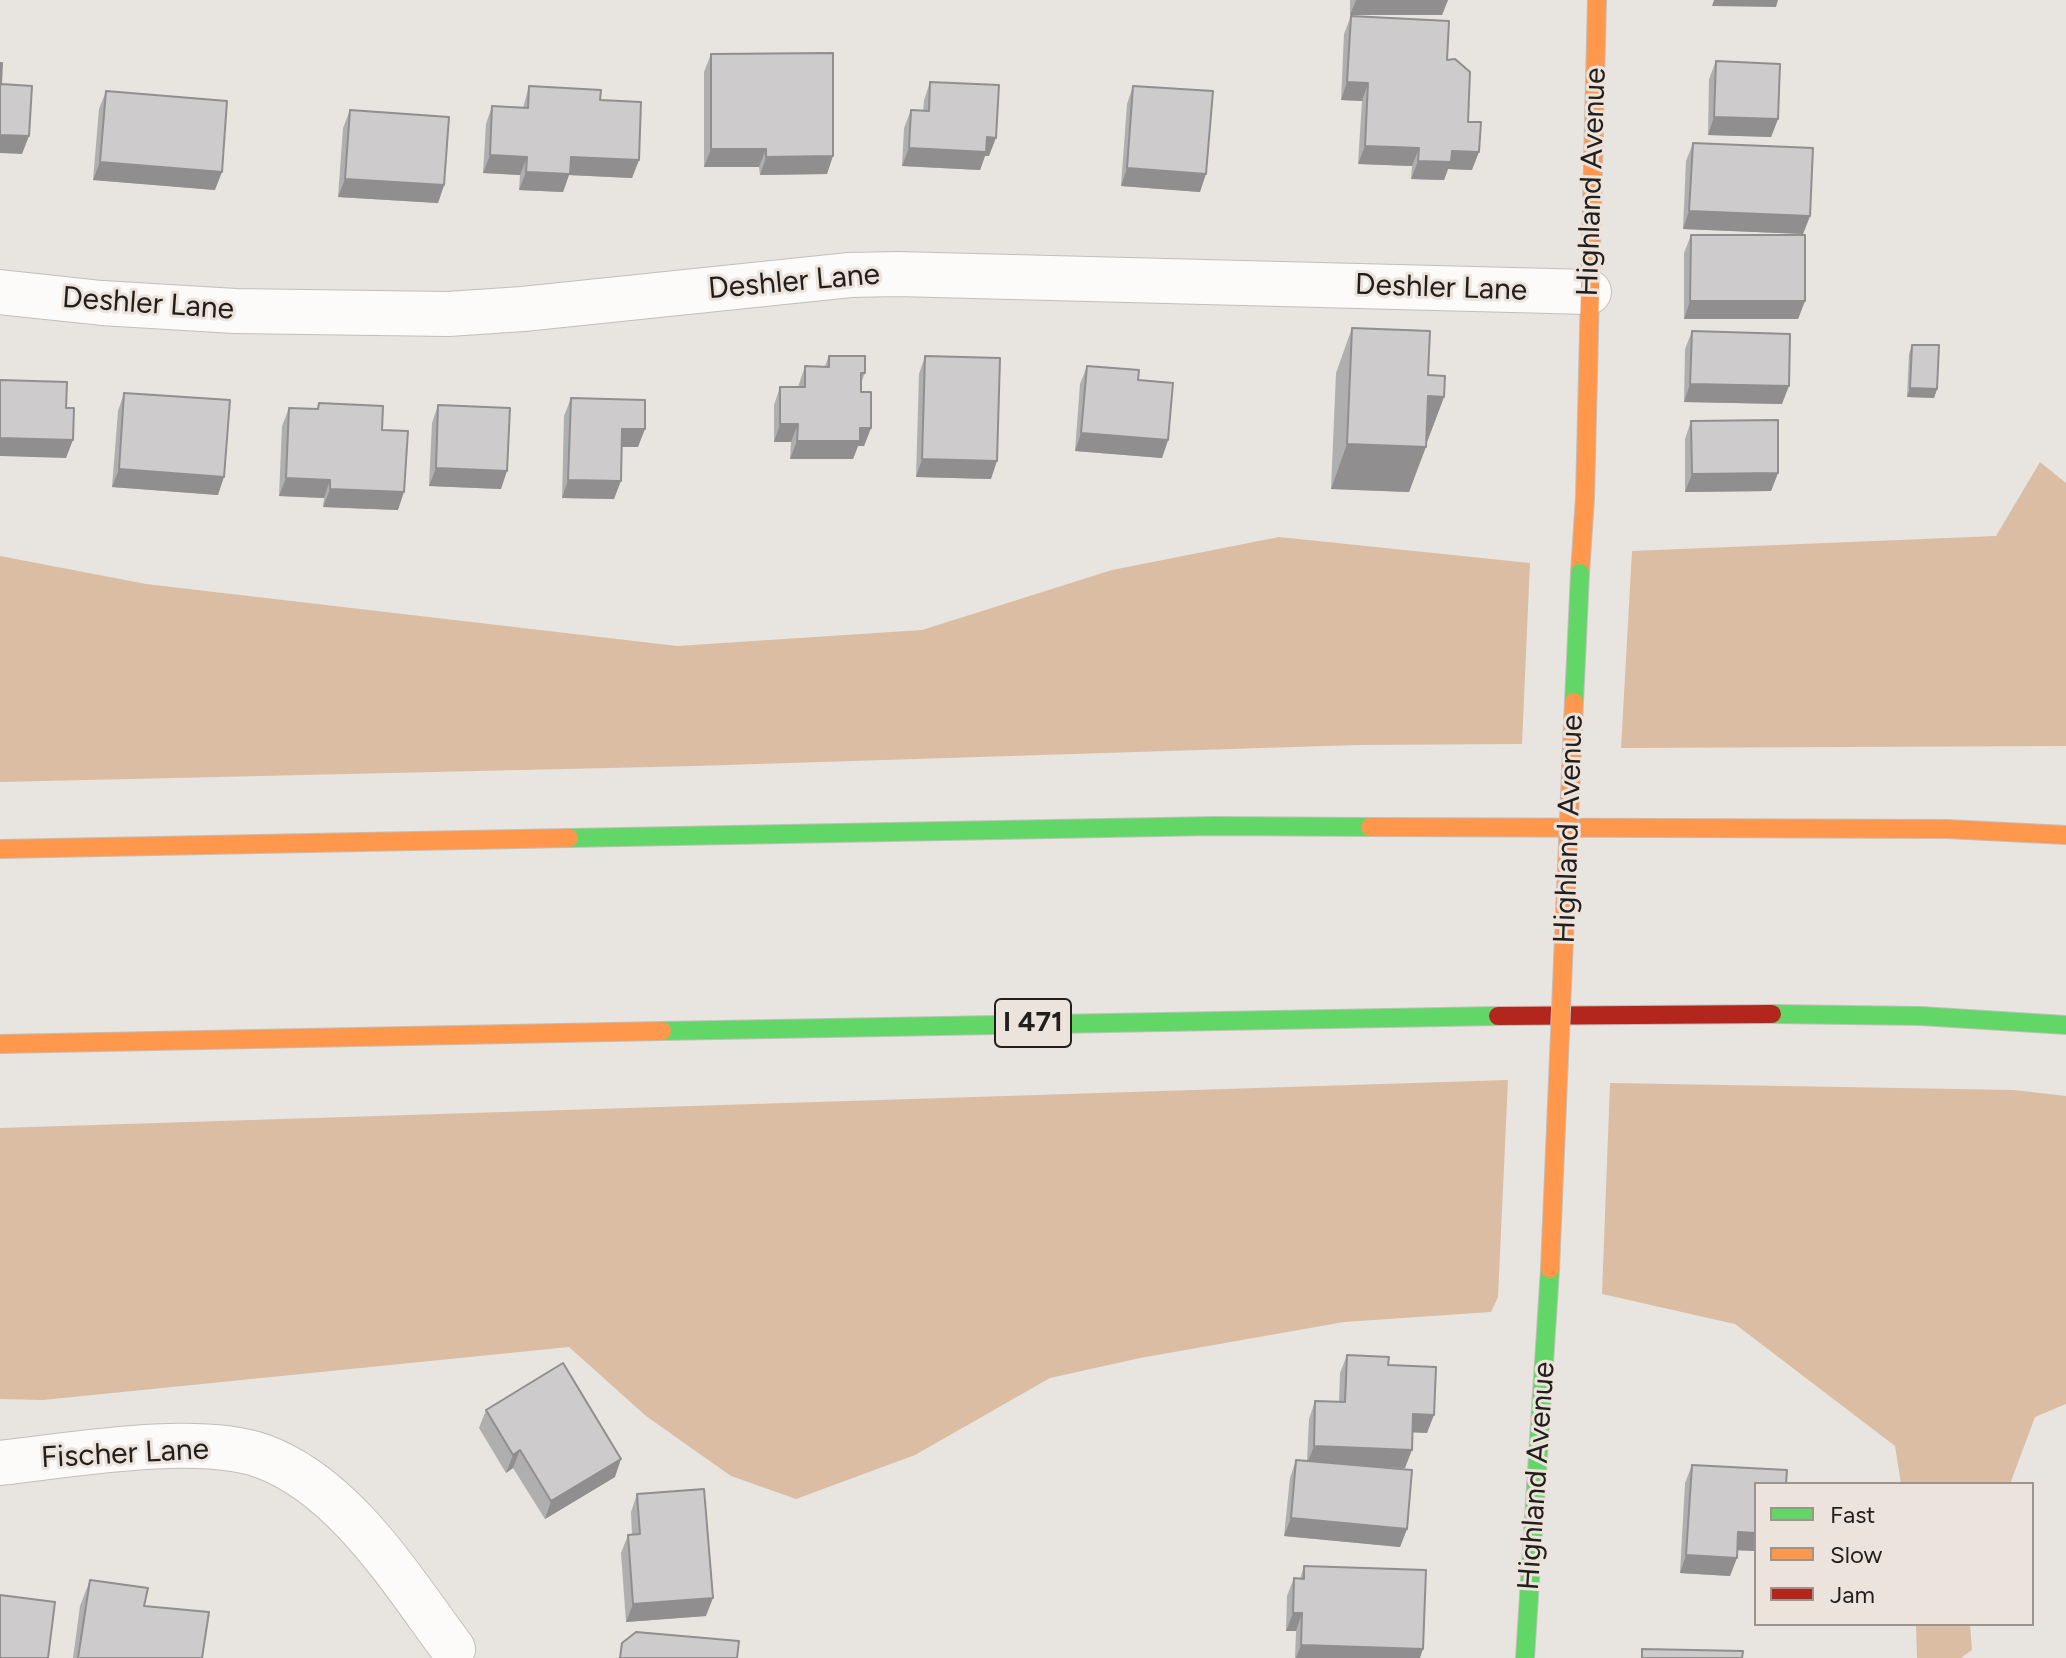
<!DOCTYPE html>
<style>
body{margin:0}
#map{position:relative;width:2066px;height:1658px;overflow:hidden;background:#e8e4e0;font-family:Figtree,sans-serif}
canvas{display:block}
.legend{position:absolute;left:1754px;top:1482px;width:280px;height:144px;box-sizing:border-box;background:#ece3dc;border:2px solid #9b948f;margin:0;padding:10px 14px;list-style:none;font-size:24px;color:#211e1b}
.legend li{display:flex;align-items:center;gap:16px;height:40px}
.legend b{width:40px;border:2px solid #9b948f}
</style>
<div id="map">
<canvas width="2066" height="1658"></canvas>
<ul class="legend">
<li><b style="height:10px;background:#63d668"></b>Fast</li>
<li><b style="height:10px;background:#ff974d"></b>Slow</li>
<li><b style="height:10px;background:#b3261e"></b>Jam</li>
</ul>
</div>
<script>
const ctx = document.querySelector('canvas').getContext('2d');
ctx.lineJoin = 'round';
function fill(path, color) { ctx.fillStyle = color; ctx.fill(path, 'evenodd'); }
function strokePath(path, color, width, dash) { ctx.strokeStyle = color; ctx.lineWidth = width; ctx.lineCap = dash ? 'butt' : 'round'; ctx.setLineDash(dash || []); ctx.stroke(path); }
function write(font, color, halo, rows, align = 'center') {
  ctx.font = font + ' Figtree,sans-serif'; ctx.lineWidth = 6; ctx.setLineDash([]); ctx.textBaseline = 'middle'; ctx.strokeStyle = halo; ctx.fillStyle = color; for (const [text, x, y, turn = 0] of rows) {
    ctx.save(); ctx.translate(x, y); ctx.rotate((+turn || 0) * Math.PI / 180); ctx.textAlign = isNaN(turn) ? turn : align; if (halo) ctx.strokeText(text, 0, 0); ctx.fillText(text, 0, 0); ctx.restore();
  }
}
fill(new Path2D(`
 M2040,462l26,21v263l-445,2 11,-197 364,-15z
 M1279,537l251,26 -8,181 -165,1 -662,21 -695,16v-226l146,28 531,62 245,-16 190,-60z
 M1508,1080l-10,217 -7,15 -147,10 -204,36 -90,20 -135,77 -119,44 -65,-23 -85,-60 -77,-69 -526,53 -43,-1v-271z
 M1610,1083l404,7 52,6v308l-31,13 -25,67h-109l-6,-38 -160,-122 -133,-30z
 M1916,1624h54l2,26 -11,8h-44z`), '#dbbda4');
const street = new Path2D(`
 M0,292l102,11 133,8 213,3 75,-5 327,-34 47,-1 692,18
 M0,1463c71,-8 196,-30 262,-7 83,30 141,126 191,193`);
const fast = new Path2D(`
 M569,838l645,-12 156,1
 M1772,1014l149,2 145,9
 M662,1031l836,-15
 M1525,1658l25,-389`);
const slow = new Path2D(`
 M1580,573l5,-75 12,-498
 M1370,827l577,2 119,6
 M0,849l569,-11
 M0,1044l662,-13`);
const jam = new Path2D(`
 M1498,1016l274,-2`);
strokePath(street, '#c2bfbb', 46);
strokePath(fast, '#c2bfbb', 20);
strokePath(slow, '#c2bfbb', 20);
strokePath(jam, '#c2bfbb', 20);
strokePath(street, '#fcfbfa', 44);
strokePath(fast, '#63d668', 18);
strokePath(slow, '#ff974d', 18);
strokePath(jam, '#b3261e', 18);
const fastBridge = new Path2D(`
 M1574,702l6,-129`);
const slowBridge = new Path2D(`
 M1550,1269l24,-567`);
strokePath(fastBridge, '#c2bfbb', 20, []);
strokePath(slowBridge, '#c2bfbb', 20, []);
strokePath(fastBridge, '#63d668', 18);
strokePath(slowBridge, '#ff974d', 18);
fill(new Path2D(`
 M1350,0h98l-6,15h-92z
 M1351,16l96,44 21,62 4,48 -24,-1 -4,11 -33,-1 1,-13 -54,-2 4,-63 -21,-1 3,-66z
 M711,54l116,120 -67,1 -1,-8h-55v-95z
 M1716,61l62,58 -7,18 -63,-2 1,-56z
 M930,82l59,74h-4l-5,14 -78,-4 2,-38 7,-18 12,1 1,-11z
 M529,86l71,14 39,60 -7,18 -63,-3 -6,17 -44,-2 1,-15 -37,-2 3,-49 6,-18 31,2z
 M1133,86l67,106 -79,-6 6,-82z
 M106,91l109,99 -122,-10 6,-71z
 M350,110l94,75 -6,18 -100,-6 5,-69z
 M1693,143l117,73 -7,18 -120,-5 3,-68z
 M1691,235l114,66 -7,18h-114v-66z
 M1352,328l76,47 16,22 -17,45h-1l-17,50 -78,-3 5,-116z
 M1692,331l90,73 -98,-2 1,-53z
 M1912,345l25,44 -3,9 -27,-1 2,-43z
 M829,356l36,17 -4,10v9l10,36 -7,18h-6l-5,13h-63l1,-17h-17v-37l6,-18h18l7,-21h20z
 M925,356l66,123 -75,-2 3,-103z
 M1087,366l51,14 30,60 -6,18 -87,-7 5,-67z
 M124,393l94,102 -106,-8 6,-76z
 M571,398l67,49h-17l-7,52 -52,-1 2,-82z
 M319,403l63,27 16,80 -75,-3 1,-9 -45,-2 3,-70 7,-18 28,1z
 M438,405l63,84 -72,-3 3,-63z
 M1691,421l87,52 -7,18 -86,1v-53z
 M1347,1355l41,10 39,68 -15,-1 -7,36 -39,-2 41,63 -7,18 -116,-11 6,-58 6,-18 11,1 2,-42 6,-18 24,1 1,-29z
 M486,1410l129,67 -70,42 -32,-51 -7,5 -27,-45z
 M1692,1465l64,19v67l-19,-1 -7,26 -50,-3 5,-90z
 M637,1494l69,122 -80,6 -5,-69 7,-18h4l-1,-23z
 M1304,1566l116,92h-125l1,-27h-10l1,-35 7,-18 6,1z
 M90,1580l54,26 58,52h-129l7,-52z`), '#b0afaf');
fill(new Path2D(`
 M1356,0h92l-6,15h-92z
 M1714,0h64l-2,7 -64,-1z
 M1347,82l21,1 -6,18 -21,-1z
 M1714,117l64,2 -7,18 -63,-2z
 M0,135l29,1 -7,18 -22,-1z
 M987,137l9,1 -7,18h-4l-5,14 -78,-4 7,-18z
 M1365,146l54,2 -7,18 -54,-2z
 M711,149h55l-7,18h-55z
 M1452,151l27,1 -7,18 -24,-1 -4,11 -33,-1 7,-18z
 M490,155l37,2 -7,18 -37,-2z
 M833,156l-6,18 -67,1 6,-18z
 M571,157l68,3 -7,18 -63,-3 -6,17 -44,-2 7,-18z
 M100,162l122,10 -7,18 -122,-10z
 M1127,168l79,6 -6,18 -79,-6z
 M345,179l99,6 -6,18 -100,-6z
 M1689,211l121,5 -7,18 -120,-5z
 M1690,301h115l-7,18h-114z
 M1690,384l99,2 -7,18 -98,-2z
 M1910,388l27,1 -3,9 -27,-1z
 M1428,396l16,1 -17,45 -15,-1z
 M780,424h18l-7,18h-17z
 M860,428h11l-7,18h-6l-5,13h-63l7,-18z
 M622,429h23l-7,18h-23z
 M1081,433l87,7 -6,18 -87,-7z
 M0,438l73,2 -7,18 -66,-2z
 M1347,444l79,3 -17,45 -78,-3z
 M922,459l75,2 -6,18 -75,-2z
 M436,468l71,3 -6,18 -72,-3z
 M119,469l105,8 -6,18 -106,-8z
 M1778,473l-7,18 -86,1 7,-18z
 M286,478l44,2 -6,18 -45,-2z
 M568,480l53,1 -7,18 -52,-1z
 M330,489l74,3 -6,18 -75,-3z
 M1413,1414l21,1 -7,18 -21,-1z
 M1314,1446l98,4 -7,18 -98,-4z
 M520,1450l-7,18 -7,5 7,-18z
 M621,1459l-6,18 -70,42 6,-18z
 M1291,1518l116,11 -7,18 -116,-11z
 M1738,1532l18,1v18l-25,-1z
 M1686,1555l51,3 -7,18 -50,-3z
 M713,1598l-7,18 -80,6 7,-18z
 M1293,1613h9l-6,18h-10z
 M1301,1645l122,4 -3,9h-124z`), '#908e8f');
const building = new Path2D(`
 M1351,16l98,5 -2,39 8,-1 15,13 -2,50h13l-2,30 -27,-1 -1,11 -33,-1 1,-13 -54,-2 3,-63 -21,-1z
 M833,53v103l-67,1v-8h-55v-95z
 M1716,61l64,3 -2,55 -64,-2z
 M0,63h2l-1,21 31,2 -3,50 -29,-1z
 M930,82l69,3 -3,53 -9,-1 -1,15 -77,-4 2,-38 18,1z
 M529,86l72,4 -1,10 41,2 -2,58 -68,-3 -1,17 -44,-2 1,-15 -37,-2 2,-49 36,2z
 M1133,86l80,5 -7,83 -79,-6z
 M106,91l121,10 -5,71 -122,-10z
 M350,110l99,7 -5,68 -99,-6z
 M1693,143l120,5 -3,68 -121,-5z
 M1691,235h114v66h-115z
 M1352,328l78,3 -2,44 17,1 -1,21 -16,-1 -2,51 -79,-3z
 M1692,331l98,3 -1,52 -99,-2z
 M1912,345h27l-2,44 -27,-1z
 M829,356h36v17h-4v19h10v36h-11v13h-63l1,-17h-18v-37h25v-21l24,1z
 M925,356l75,2 -3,103 -75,-2z
 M1087,366l52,4 -1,10 35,3 -5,57 -87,-7z
 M0,380l67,2 -1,26h8l-1,32 -73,-2z
 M124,393l106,7 -6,77 -105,-8z
 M571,398l74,2v29h-23l-1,52 -53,-1z
 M319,403l64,3 -1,24 26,1 -4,61 -74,-3v-9l-44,-2 3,-70 29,1z
 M438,405l72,3 -3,63 -71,-3z
 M1778,420v53l-86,1 -1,-53z
 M1347,1355l42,2 -1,8 48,2 -2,48 -21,-1 -1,36 -98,-4 1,-45 30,1z
 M563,1363l58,96 -70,42 -31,-51 -7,5 -27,-45z
 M1296,1460l116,10 -5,59 -116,-11z
 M1692,1465l95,5 -1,14h-30v49l-18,-1 -1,26 -51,-3z
 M704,1489l9,109 -80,6 -5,-69 12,-1 -3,-40z
 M1304,1566l122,4 -3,79 -122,-4 1,-32h-9l1,-35 10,1z
 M90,1580l58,8 -4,18 65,6 -7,46h-124z
 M0,1595l55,7 -7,56h-48z
 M636,1632l103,9 -2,17h-117l2,-15z
 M1642,1649l101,2 -1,7h-100z`);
fill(building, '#cdcbcc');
strokePath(building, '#908e8f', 2);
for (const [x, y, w] of [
 [1033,1023,76]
]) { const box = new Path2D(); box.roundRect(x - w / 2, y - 24, w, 48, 6); ctx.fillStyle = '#ece3dc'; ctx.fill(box); strokePath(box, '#211e1b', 2); }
write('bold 28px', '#211e1b', null, [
 ["I 471",1033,1023]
]);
write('30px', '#211e1b', '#ece3dc', [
 ["Highland Avenue",1592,182,-88],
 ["Deshler Lane",794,282,-5],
 ["Deshler Lane",1441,288,2],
 ["Deshler Lane",148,304,4],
 ["Highland Avenue",1569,829,-88],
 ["Fischer Lane",125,1454,-3],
 ["Highland Avenue",1537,1476,-86]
]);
</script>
